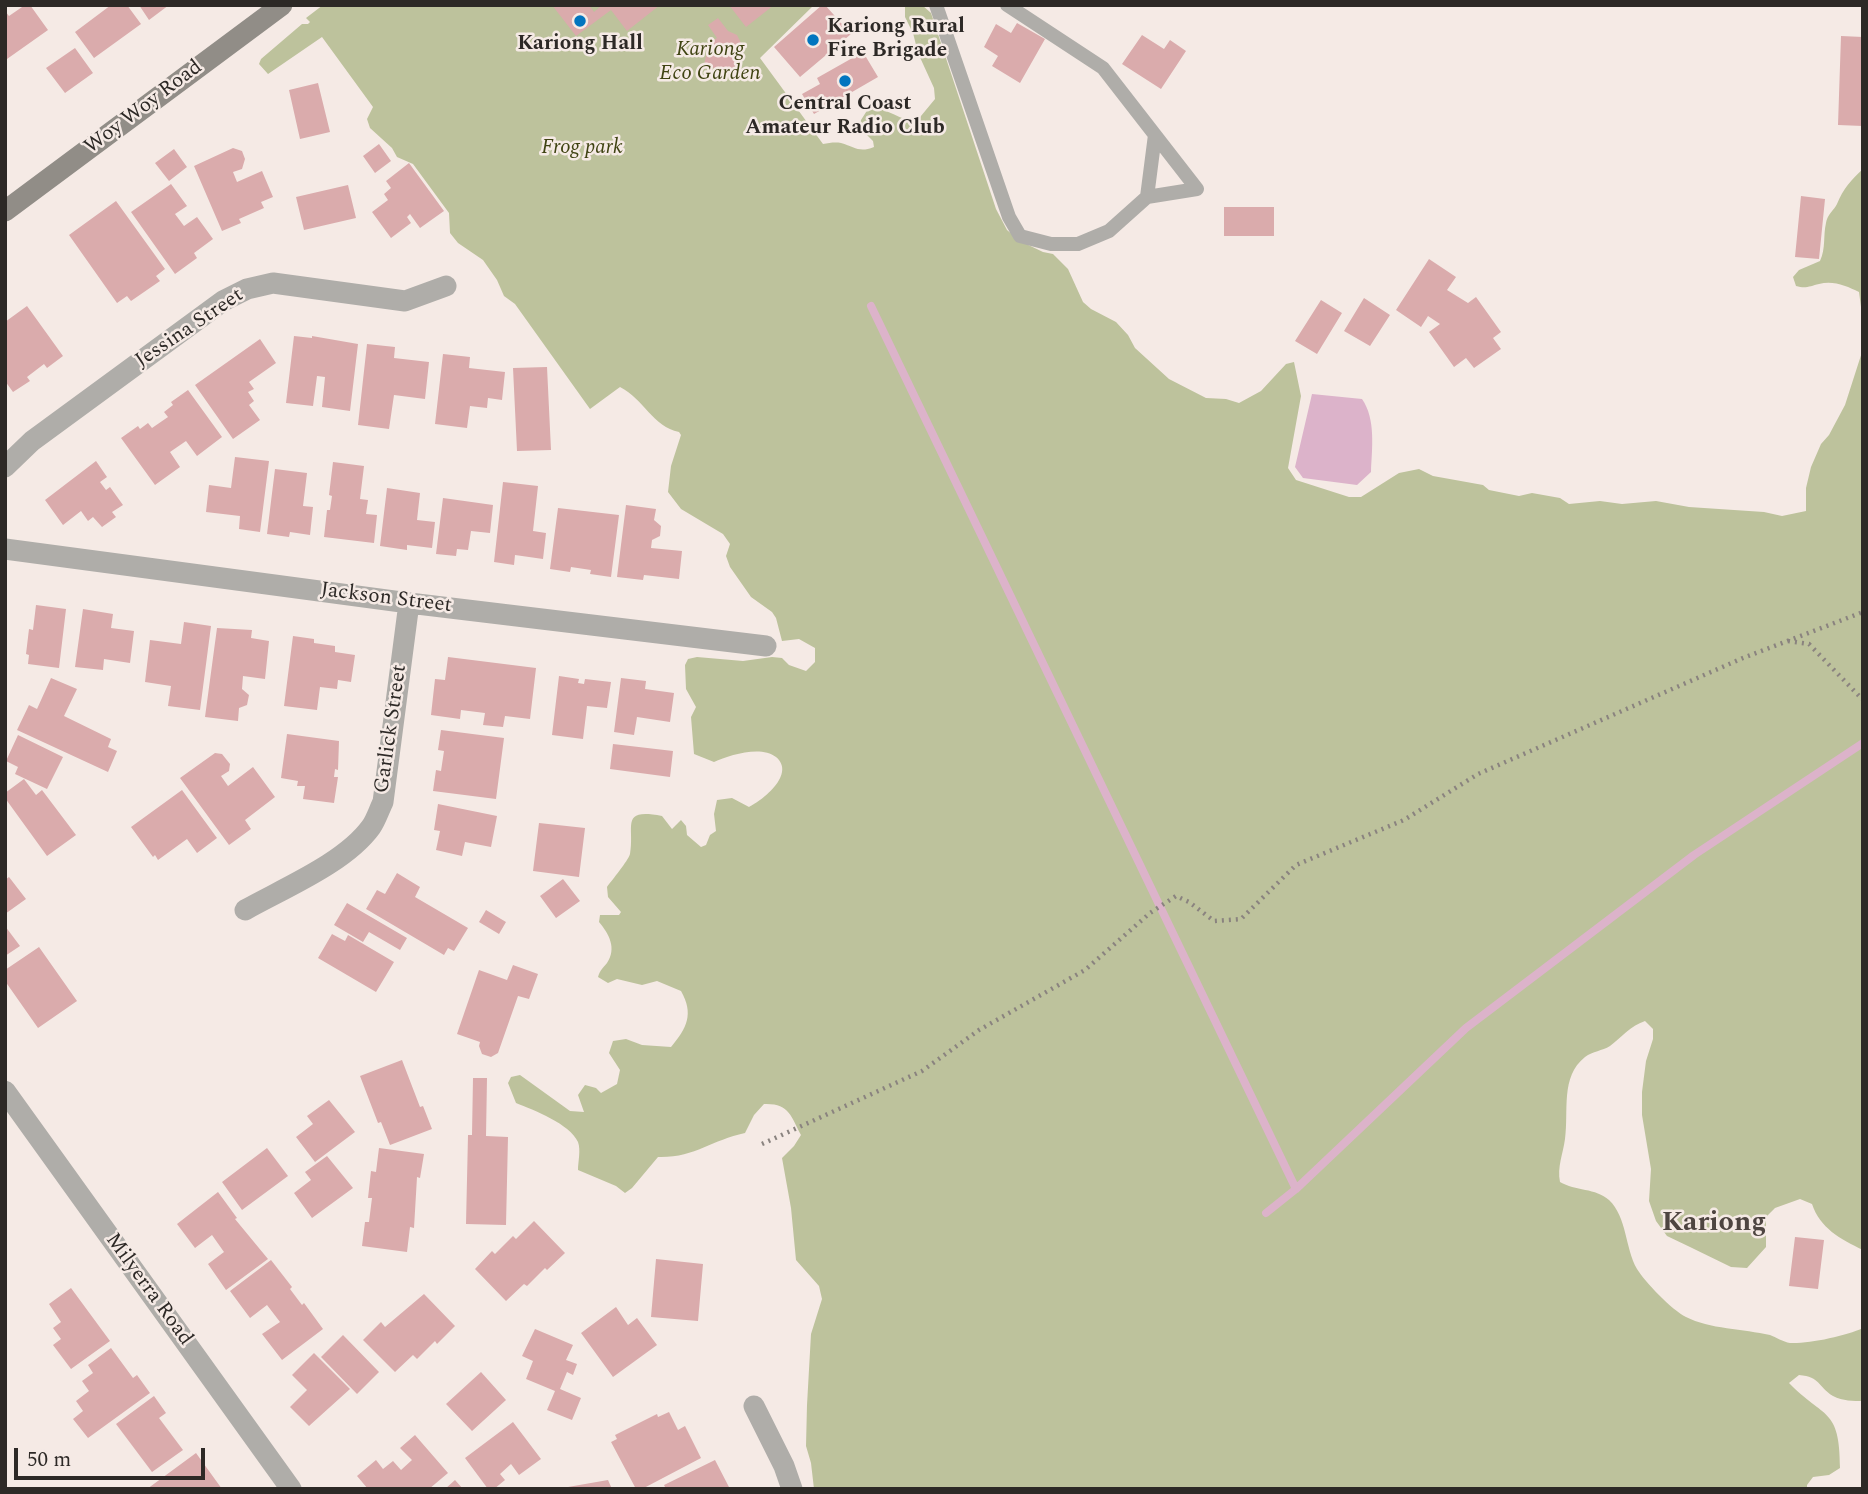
<!DOCTYPE html>
<style>
body{margin:0}
#map{position:relative;width:1868px;height:1494px;overflow:hidden;background:#f5eae5;font-family:Spectral,serif}
canvas{display:block}
.frame{position:absolute;inset:0;border:7px solid #2d2926;pointer-events:none}
.scale{position:absolute;left:14px;top:1448px;width:191px;height:32px;box-sizing:border-box;border:4px solid #2d2926;border-top:0;padding-left:9px;font-size:21px;line-height:24px;white-space:nowrap;color:#2d2926;-webkit-text-stroke:5px #f5eae5;paint-order:stroke}
</style>
<div id="map">
<canvas width="1868" height="1494"></canvas>
<div class="frame"></div>
<div class="scale">50 m</div>
</div>
<script>
const ctx = document.querySelector('canvas').getContext('2d');
ctx.lineJoin = 'round';
function fill(path, color) { ctx.fillStyle = color; ctx.fill(path, 'evenodd'); }
function strokePath(path, color, width, dash) { ctx.strokeStyle = color; ctx.lineWidth = width; ctx.lineCap = dash ? 'butt' : 'round'; ctx.setLineDash(dash || []); ctx.stroke(path); }
function write(font, color, halo, rows, align = 'center') {
  ctx.font = font + ' Spectral,serif'; ctx.lineWidth = 5; ctx.setLineDash([]); ctx.textBaseline = 'middle'; ctx.strokeStyle = halo; ctx.fillStyle = color; for (const [text, x, y, turn = 0] of rows) {
    ctx.save(); ctx.translate(x, y); ctx.rotate((+turn || 0) * Math.PI / 180); ctx.textAlign = isNaN(turn) ? turn : align; if (halo) ctx.strokeText(text, 0, 0); ctx.fillText(text, 0, 0); ctx.restore();
  }
}
fill(new Path2D(`
 M323,5h491l-54,53 63,86c6,-1 12,-2 18,-1 14,4 18,10 33,4l-1,-6 -13,-13 1,-8 7,-11c17,-3 31,11 48,13l19,-23 -1,-11 -16,-35 -5,-20 -8,-16v-12h17l9,8 65,196 11,21 13,11 23,11 10,2 15,15 15,33 8,7 25,13 12,13 7,13 34,31 37,19 20,1 13,4 22,-12 25,-27 8,-2 7,34 -13,72 8,12 53,17h12l38,-24 20,-4 14,7 50,9 6,5 30,6 13,-3 28,5 9,6 31,-3 22,3 34,-3 33,6 75,5 18,4 24,-5v-23l5,-21 10,-23 8,-9 16,-30 18,-56v901c-23,-11 -43,-22 -51,-46l-12,-5 -25,9 -9,9v30l-19,21 -16,-1 -41,-20 -23,-11 -11,-15 -7,-20 2,-32 -9,-54v-23l4,-31 7,-22v-10l-8,-8c-15,5 -23,16 -35,25 -8,5 -17,5 -25,11 -25,20 -16,54 -20,82 -2,15 -8,28 -5,43 15,9 36,6 49,18 18,17 16,48 28,69 8,13 35,41 49,48 23,12 58,12 84,18 6,2 13,7 20,8 18,1 56,-7 73,-15v73c-10,0 -20,0 -30,-5 -16,-10 -12,-19 -34,-21l-10,8c35,36 51,24 51,85l-11,7 -16,2 -6,8v4h-993l-3,-26 -5,-17 1,-41 4,-71 11,-35 -3,-13 -23,-26 -5,-52 -9,-50 12,-12 7,-11c-10,-19 -12,-32 -37,-31l-10,11 -9,18c-34,7 -50,25 -87,24l-26,31 -7,5 -9,-7 -38,-16c0,-8 3,-20 0,-28 -8,-18 -44,-32 -62,-39l-8,-20 3,-6 9,-2 50,36 14,1 -6,-17 7,-10 11,3 5,5 16,-9 3,-14 -11,-17 4,-12 13,-2 16,6 29,2c16,-19 23,-33 10,-56l-24,-10 -15,4 -25,-6 -9,4 -10,-6c2,-7 5,-9 9,-14 10,-15 2,-29 -8,-41l1,-7h19l2,-3 -13,-15 -1,-10c5,-7 21,-26 23,-33 5,-28 -11,-46 32,-38l10,13 9,-9 5,6 1,9 14,12 5,-2 4,-10 6,-4 -2,-17 3,-14 15,-2 17,9c14,-7 47,-33 27,-50 -15,-12 -47,-2 -62,5l-20,-8 -3,-37 5,-10 -10,-18 -1,-24 3,-6 9,-2 46,4 29,-4 10,1 7,7 17,6 9,-9v-14l-16,-9 -17,2 -6,-23 -4,-6 -21,-15 -21,-30 -4,-11 4,-12 -7,-10 -42,-25 -13,-17 3,-26 10,-31 -2,-3c-26,-5 -35,-33 -59,-45l-30,22 -75,-105 -11,-8 -7,-16 -14,-20 -25,-17 -8,-10 -1,-20 -36,-49 -16,-7 -5,-9 -22,-20 -3,-9 6,-12 -51,-70 -54,37 -9,-10 2,-5 41,-35h6l2,-2 -4,-4z
 M1863,169v153l-4,-30c-12,-6 -26,-12 -40,-8 -9,2 -13,5 -23,2l-3,-9 6,-7 21,-9c6,-13 3,-25 6,-38 1,-8 8,-13 11,-19 6,-15 14,-24 26,-35z`), '#bdc29c');
fill(new Path2D(`
 M1312,394l50,5c14,20 10,49 9,73l-14,13 -54,-7 -8,-11z`), '#dcb3ca');
strokePath(new Path2D(`
 M871,306l425,883 170,-161 228,-173 169,-112
 M1266,1213l30,-24`), '#dcb3ca', 8);
fill(new Path2D(`
 M25,5h5l18,25 -41,29 -2,-48 4,5z
 M111,5h16l14,19 -47,34 -19,-26z
 M139,5h30l-20,15z
 M552,5h37l5,7 8,-7h58l-33,26 -16,-21 -35,26z
 M729,5h45l-28,22z
 M822,5h3l26,29 -51,43 -26,-30z
 M718,18l10,13 9,4 6,12 -6,18 -11,7 -22,-7 5,-22 8,-5 -9,-13z
 M1017,23l28,16 -25,44 -28,-17 6,-10 -14,-9 12,-23 15,9z
 M1142,35l22,14 6,-9 16,11 -25,38 -39,-25z
 M1841,36l22,1v89l-25,-1z
 M75,48l18,25 -28,20 -19,-25z
 M863,52l15,25 -64,37 -12,-20 18,-10 -3,-6z
 M318,83l12,49 -30,7 -11,-49z
 M379,144l12,17 -16,12 -12,-17z
 M233,148l9,3 3,8 -3,10 -9,3 4,10 25,-11 11,26 -12,5 3,6 -25,11 2,4 -19,8 -28,-65z
 M174,149l13,18 -18,14 -14,-18z
 M409,163l35,48 -24,17 -10,-14 -3,3 4,6 -20,15 -19,-26 16,-12 -4,-6 7,-6 -5,-7z
 M171,184l16,22 -12,8 9,12 13,-9 16,22 -19,14 3,5 -22,16 -44,-62z
 M348,185l8,33 -52,12 -8,-33z
 M1801,196l24,3 -6,60 -24,-2z
 M116,201l49,68 -9,7 4,5 -29,20 -4,-5 -10,7 -48,-68z
 M1224,207h50v29h-50z
 M1429,259l27,18 -9,13 21,13 8,-6 25,35 -8,6 8,11 -27,19 -8,-10 -12,9 -25,-35 11,-8 -12,-8 -7,11 -25,-17z
 M1364,298l26,17 -20,31 -26,-15z
 M1321,300l21,13 -25,41 -22,-13z
 M27,306l36,50 -16,12 -3,-4 -17,13 3,4 -17,11 -8,-11v-59z
 M294,336l18,2v-2l46,8 -8,67 -28,-4 3,-30 -8,-1 -4,30 -27,-3z
 M260,339l16,24 -27,19 5,7 -6,3 6,9 -5,4 11,15 -27,19 -38,-54z
 M367,344l28,3 -1,11 35,4 -4,37 -31,-4 -5,34 -31,-4z
 M443,354l27,3 -1,11 36,4 -3,28 -14,-2 -1,10 -17,-2 -3,22 -32,-4z
 M547,367l4,83 -34,1 -4,-83z
 M188,390l34,47 -25,19 -11,-15 -16,11 10,15 -25,18 -34,-47 17,-12 2,3 8,-6 4,5 16,-11 -4,-5 9,-7 -2,-3z
 M235,457l34,4 -9,71 -21,-3 1,-13 -34,-4 3,-27 22,3z
 M96,461l11,16 -7,5 6,8 4,-3 13,18 -11,7 4,5 -14,10 -9,-10 -5,4 -7,-10 -18,14 -18,-25z
 M333,462l31,4 -4,33 8,1 -2,14 11,1 -3,28 -50,-6 3,-27h3l2,-14 -3,-1z
 M275,469l32,4 -4,33 10,1 -3,28 -20,-3 -1,5 -22,-3z
 M503,482l35,4 -5,45 13,2 -3,26 -28,-4 -1,10 -20,-3z
 M387,488l33,5 -3,27 18,2 -3,26 -25,-3v5l-27,-4z
 M443,498l50,7 -3,28 -19,-2 -3,19 -11,-1 -1,7 -20,-2z
 M626,505l30,4 -2,11 7,6 -1,10 -8,4 -1,8 31,3 -3,28 -35,-4 -1,5 -26,-3z
 M558,508l61,7 -8,62 -21,-3 1,-4 -20,-3 -1,5 -20,-3z
 M36,605l30,4 -7,59 -31,-4 1,-9 -3,-1 3,-25 4,1z
 M83,609l30,5 -2,14 23,3 -4,32 -26,-4 -1,11 -28,-3z
 M184,622l27,4 -11,84 -32,-4 3,-20 -26,-4 5,-42 31,4z
 M217,628l35,2 -1,8 18,3 -4,38 -22,-3 -1,13 7,6 -2,10 -8,3 -1,13 -33,-4z
 M293,636l21,3v4l21,3v6l20,3 -4,27 -13,-2 -1,9 -17,-2 -3,23 -33,-4z
 M448,657l88,11 -6,51 -25,-3 -2,11 -20,-2 2,-12 -24,-3 -1,9 -29,-4 4,-36 10,1z
 M559,676l20,3 -1,4 6,1 1,-5 26,3 -4,26 -20,-2 -4,33 -31,-4z
 M51,678l26,11 -13,27 47,23 -3,8 9,4 -9,21 -91,-42 12,-25 8,4z
 M621,678l25,3 -1,8 29,4 -4,29 -33,-5 -3,18 -20,-3z
 M441,730l63,8 -8,61 -63,-8 3,-21 5,1 3,-20 -6,-1z
 M287,734l52,7 -1,29 -3,-1 -1,8h4l-4,26 -31,-4 2,-13h-8l1,-5 -17,-3z
 M18,735l45,22 -16,32 -32,-15 3,-7 -12,-6z
 M613,744l60,7 -3,26 -60,-8z
 M215,753l7,1 8,10 -1,7 -8,5 7,10 25,-19 22,30 -30,23 6,9 -22,16 -49,-67z
 M24,779l12,16 6,-5 34,45 -29,21 -42,-58v-5z
 M182,790l35,48 -20,15 -10,-14 -29,21 -3,-5 -2,2 -22,-30z
 M438,804l59,12 -6,31 -26,-5 -3,14 -26,-6 4,-19 -6,-1z
 M539,823l46,5 -6,49 -46,-6z
 M397,873l23,14 -5,10 53,31 -14,23 -6,-3 -4,7 -78,-46 11,-19 8,4z
 M9,877l17,22 -21,15v-34z
 M563,879l17,22 -24,17 -16,-22z
 M347,903l60,35 -7,12 -31,-18 -6,10 -29,-17z
 M486,910l20,12 -7,12 -20,-12z
 M5,926l15,20 -15,10z
 M332,934l13,7 3,-6 46,27 -18,30 -58,-34z
 M39,947l38,54 -39,27 -33,-47v-11z
 M513,965l25,9 -9,25 -11,-3 -20,57 -7,4 -9,-3 -3,-8 1,-4 -23,-8 22,-64 28,10z
 M402,1060l18,47 3,-1 9,23 -42,16 -9,-23 -3,1 -18,-47z
 M473,1078h14l-1,58 22,1 -2,88 -40,-1 2,-89h4z
 M329,1100l26,32 -40,30 -19,-25 17,-13 -6,-8z
 M267,1148l21,28 -46,34 -20,-28z
 M379,1148l45,6 -4,24 -3,-1 -3,51 -4,-1 -3,25 -45,-6 3,-24h4l3,-24h-4l3,-27 5,1z
 M327,1156l26,32 -41,30 -18,-25 17,-13 -6,-8z
 M218,1192l19,26 -2,1 33,40 -42,31 -18,-26 16,-12 -12,-17 -17,13 -18,-24z
 M534,1221l31,32 -18,17 -2,-2 -18,18 -3,-2 -18,17 -31,-32 17,-18 3,3 18,-18 3,3z
 M1795,1237l29,3 -6,49 -29,-3z
 M656,1259l47,5 -5,57 -47,-4z
 M271,1260l21,27 -2,2 12,16 2,-2 19,26 -41,31 -20,-26 18,-12 -13,-17 -17,13 -20,-27z
 M71,1288l39,53 -39,28 -18,-24 8,-6 -8,-11 8,-6 -12,-18z
 M424,1294l31,32 -18,18 -2,-3 -18,18 -4,-4 -18,17 -32,-32 18,-18 4,5z
 M616,1307l12,18 9,-7 20,27 -44,32 -32,-44z
 M535,1329l38,16 -7,15 11,4 -4,11 -6,-3 -7,17 21,9 -9,22 -25,-10 8,-19 -29,-12 7,-18 -11,-5z
 M343,1335l36,37 -22,22 -36,-37z
 M111,1348l22,30 4,-3 13,18 -62,45 -15,-19 10,-8 -7,-10 13,-10 -7,-10 11,-8 -5,-8z
 M314,1353l36,36 -41,37 -19,-19 17,-17 -15,-15z
 M481,1372l25,28 -34,31 -26,-27z
 M154,1396l12,17 -7,5 24,32 -31,22 -36,-48z
 M669,1412l9,18 7,-4 16,32 -59,31h-6l-25,-47 6,-3 -2,-4 42,-21 1,3z
 M513,1422l28,37 -22,16 -8,-11 -11,10 5,6 -11,9h-6l-23,-31z
 M415,1435l33,38 -19,16h-61l-11,-13 19,-16 7,9 10,-8 8,9 11,-10 -12,-12z
 M196,1453l26,36h-75z
 M715,1460l15,29h-64l-2,-4z
 M455,1480l8,9h-18z
 M608,1480l4,9h-44v-2z`), '#daabac');
strokePath(new Path2D(`
 M1788,641l21,3 54,56
 M762,1144l160,-73 57,-41 106,-60 65,-57 26,-17 13,6 25,19 27,-2 55,-54 108,-45 74,-46 265,-116 120,-46`), '#8a837f', 4.5, [2, 5]);
strokePath(new Path2D(`
 M936,5l73,212 11,19 31,8h27l31,-13 38,-34 50,-8 -94,-121 -96,-63
 M1147,197l8,-62`), '#afada9', 14);
strokePath(new Path2D(`
 M5,467l27,-26 191,-140 24,-12 26,-6 132,18 41,-15
 M5,549l404,54 357,43
 M245,910c39,-22 100,-47 126,-83 5,-7 8,-17 12,-25l26,-199
 M5,1091l286,398
 M754,1406l30,60 8,23`), '#afada9', 21);
strokePath(new Path2D(`
 M5,211l277,-206`), '#918d87', 21);
for (const [x, y, r, color] of [
 [580,21,7,"#0175bf"],
 [813,40,7,"#0175bf"],
 [845,81,7,"#0175bf"]
]) { const dot = new Path2D(); dot.arc(x, y, r, 0, 2 * Math.PI); ctx.fillStyle = color; ctx.fill(dot); strokePath(dot, '#f5eae5', 2.5); }
write('bold 21px', '#2d2926', '#f5eae5', [
 ["Kariong Rural",827,28,"left"],
 ["Fire Brigade",827,52,"left"],
 ["Kariong Hall",580,45],
 ["Central Coast",845,105],
 ["Amateur Radio Club",845,129]
]);
write('italic 21px', '#3f4312', '#f5eae5', [
 ["Kariong",710,51],
 ["Eco Garden",710,75],
 ["Frog park",582,149]
]);
write('21px', '#2d2926', '#f5eae5', [
 ["Woy Woy Road",144,108,-37],
 ["Jessina Street",190,329,-34],
 ["Jackson Street",386,599,7],
 ["Garlick Street",392,729,-82],
 ["Milyerra Road",148,1290,54]
]);
write('bold 28px', '#4e4541', '#f5eae5', [
 ["Kariong",1714,1225]
]);
</script>
